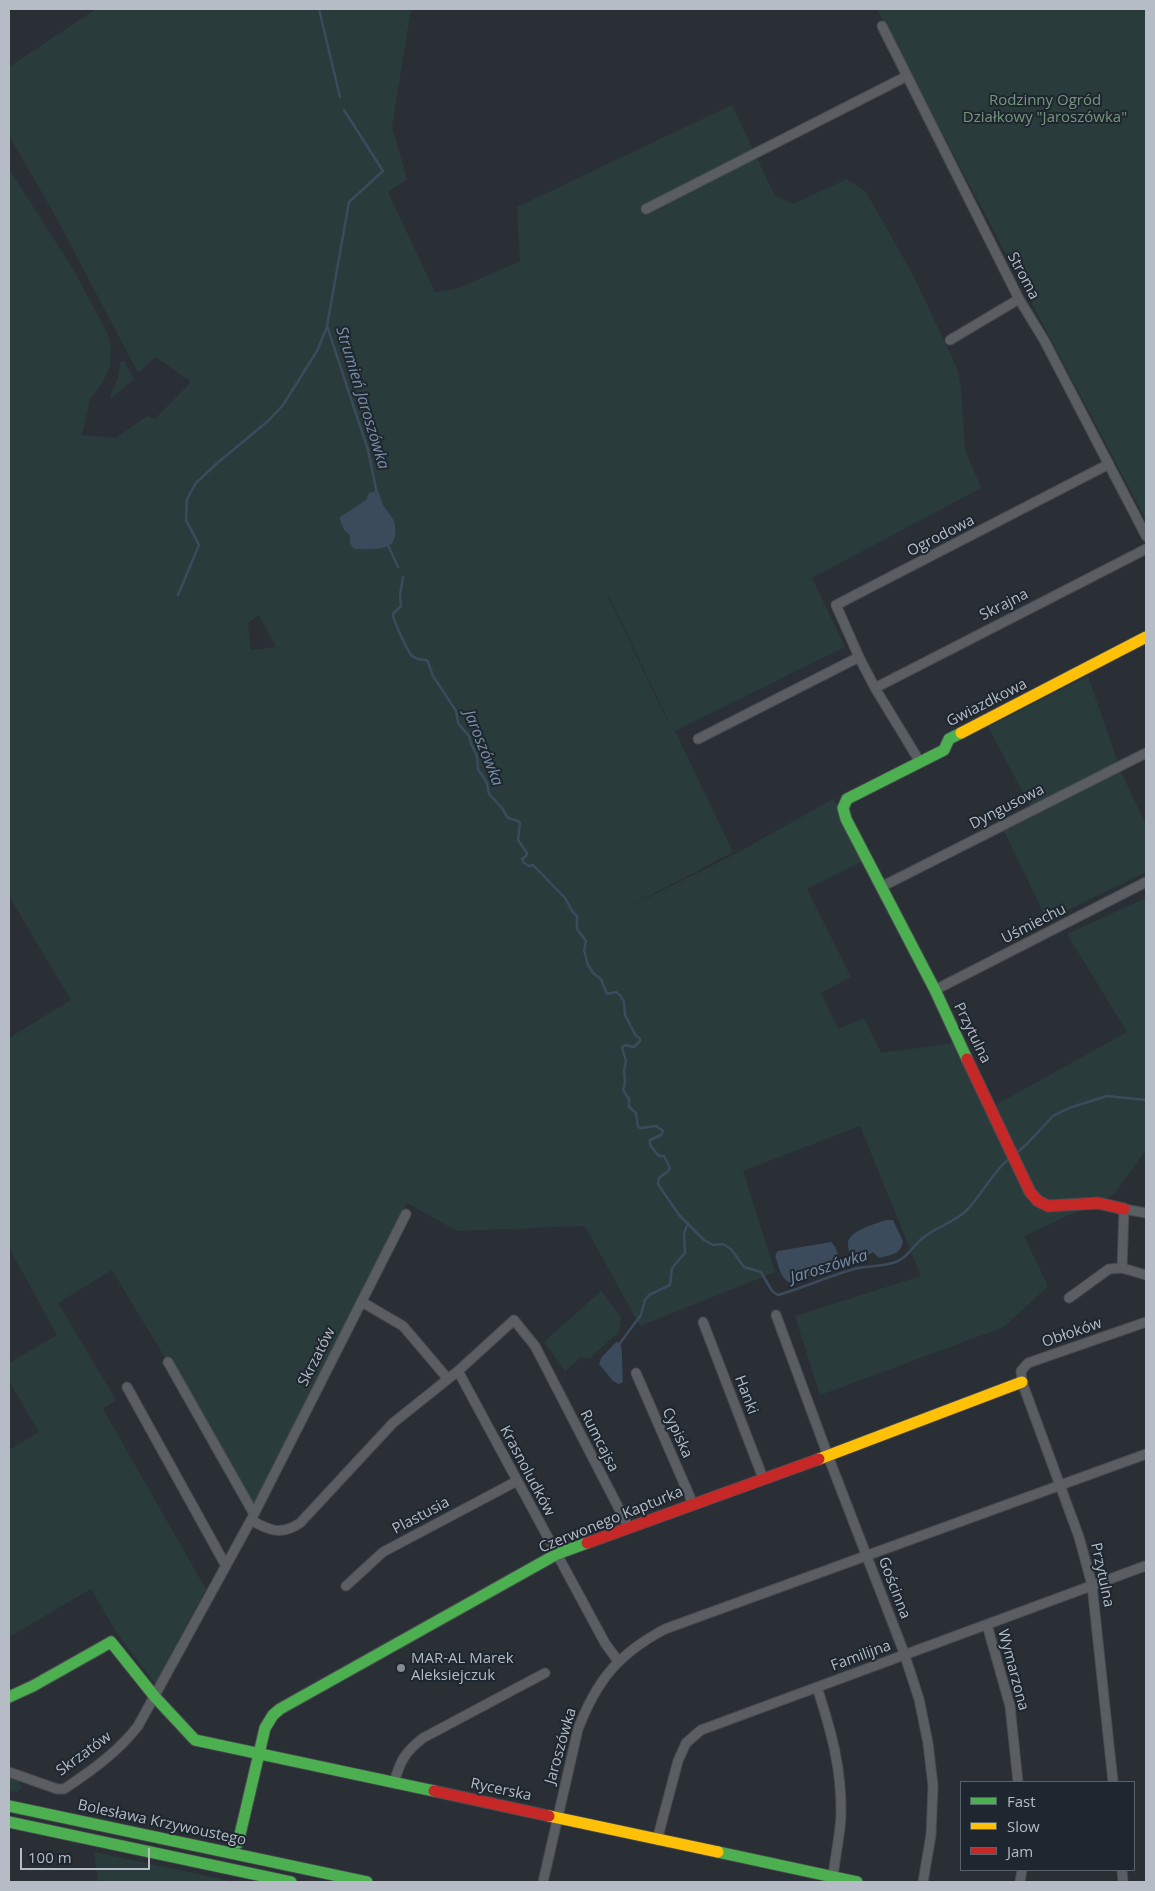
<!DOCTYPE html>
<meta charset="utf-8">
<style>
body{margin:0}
#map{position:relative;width:1155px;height:1891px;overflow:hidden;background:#2a2f35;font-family:"Open Sans",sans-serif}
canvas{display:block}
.frame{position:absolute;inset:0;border:10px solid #b5bcc5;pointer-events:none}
.legend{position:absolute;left:960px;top:1781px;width:175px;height:90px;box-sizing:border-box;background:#1e262f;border:1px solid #5a626b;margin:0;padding:6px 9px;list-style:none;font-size:15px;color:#b5bcc5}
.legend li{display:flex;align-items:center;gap:10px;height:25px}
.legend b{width:25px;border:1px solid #5a626b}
.scale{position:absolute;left:20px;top:1848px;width:130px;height:22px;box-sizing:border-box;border:2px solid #b5bcc5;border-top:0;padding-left:6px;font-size:15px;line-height:18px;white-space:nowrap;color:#b5bcc5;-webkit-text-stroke:4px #1e262f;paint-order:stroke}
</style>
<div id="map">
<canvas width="1155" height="1891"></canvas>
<div class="frame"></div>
<ul class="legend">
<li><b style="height:6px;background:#4caf50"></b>Fast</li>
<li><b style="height:6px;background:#ffc107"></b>Slow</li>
<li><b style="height:6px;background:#c62828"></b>Jam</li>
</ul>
<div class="scale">100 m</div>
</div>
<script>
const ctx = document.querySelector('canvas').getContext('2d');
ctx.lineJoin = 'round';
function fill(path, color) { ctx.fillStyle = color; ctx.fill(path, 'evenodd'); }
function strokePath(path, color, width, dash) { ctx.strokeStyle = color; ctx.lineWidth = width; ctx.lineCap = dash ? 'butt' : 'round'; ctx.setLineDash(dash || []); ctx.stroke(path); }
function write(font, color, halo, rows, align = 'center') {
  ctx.font = font + ' "Open Sans",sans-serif'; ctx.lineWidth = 4; ctx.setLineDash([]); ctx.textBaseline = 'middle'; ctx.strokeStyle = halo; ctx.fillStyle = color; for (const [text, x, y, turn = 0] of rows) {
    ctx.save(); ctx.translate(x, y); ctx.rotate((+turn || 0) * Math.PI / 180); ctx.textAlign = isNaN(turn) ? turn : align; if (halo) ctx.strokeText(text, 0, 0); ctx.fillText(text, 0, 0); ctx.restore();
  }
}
fill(new Path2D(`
 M96,9h315l-19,118 15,52 -19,13 47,100 21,-3 64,-28 -3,-54 215,-102 43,91 18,8 54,-25 19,13 46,81 45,95 4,20 4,62 16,38 -169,90 33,69 -170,84 58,121 -110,58 114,-57 96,-54 34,60 -60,30 44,88 -30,16 17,36 26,-11 17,35 79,-11 32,65 135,-75 -60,-98 79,-36v252l-33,45 -89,41 24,50 -44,41 -184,68 -25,-79 126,-40 -61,-150 -117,45 32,101 -135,54 -55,-100 -128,5 -50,-28 -154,301 -141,-234 -54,33 58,97 -13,9 103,180 -51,95 -38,-51 -26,-44 -82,48v-187l30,-18 -30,-51v-18l48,-28 -48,-87v-210l62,-38 -62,-104v-727l64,100 34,63 4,13 -1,22 -9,18 -11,14 -8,36 34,3 31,-22 8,3 36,-37 -35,-25 -18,16 -82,-156 -47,-81v-69zM607,594h1l63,132 -6,-10zM259,615l17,32 -25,3 -3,-27z
 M877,9h269v511z
 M124,360l10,19 -22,19 -2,-2 8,-18 2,-16z
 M1088,676l33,96 25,53v47l-99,48 -43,-89 31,-16 -47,-88z
 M601,1291l20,26 -2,15 -29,26h-6l-2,-2 -17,15 -21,-29z
 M9,1777l9,3 4,7 -5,5 -8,-1z
 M94,1852l141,30h-137z`), '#2a3b3b');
fill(new Path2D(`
 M377,491c4,5 4,8 6,14 4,7 11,12 12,20 3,22 -9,24 -27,24 -5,0 -10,1 -15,-1l-3,-5v-8c-7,-5 -9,-10 -10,-18l26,-17 3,-7z
 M887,1220h6l10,21c-2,14 -13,14 -24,17l-6,-6 -14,8 -6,-2c-2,-4 -6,-10 -5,-15 0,-12 29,-20 39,-23z
 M831,1242c5,4 8,13 8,19l-3,3 -43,19c-12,-1 -14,-17 -18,-27l3,-5z
 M616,1342l4,1c3,5 2,31 3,39l-4,2 -6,-3 -14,-17 2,-6z`), '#3b4b5c');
strokePath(new Path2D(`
 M319,9l21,88
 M344,110l39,61 -34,31 -22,124 41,124 9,44
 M387,543l11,24
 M403,577l-3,18 1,11 -8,8c0,7 14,35 18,41 4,4 10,5 15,5l2,2 5,14 23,35 2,12 11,13 2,8 6,12 1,13 9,14 2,11 13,14 6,10 10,3 2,2 -2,17 9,13 -1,3 -4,3 2,4 5,3 4,-1 32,33 7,13 5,5v13l9,12 -2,9 4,15 5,8 8,6 6,15 9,-2 4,3 4,7 1,13 11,21 4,2v3l-6,6 -9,-2 -3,3 4,13 -2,9 1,13 -2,7 6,9v8l7,6 2,14 3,1 15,-2 7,5 -2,4 -11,5v5l9,11h5l6,12 -3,4 -8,6 -1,6 21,31 25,25 9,5 10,-1 8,5 13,18 17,5 11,19 6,4c28,-8 53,-20 80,-27 12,-2 26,-2 38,-6 12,-4 18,-18 28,-25 13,-10 30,-15 42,-26 16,-16 26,-39 44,-53
 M178,595l21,-50 -13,-25 1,-21 9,-16 19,-18 53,-44 15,-16 34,-54 10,-24
 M1016,1153l10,-8 27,-29 16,-8 38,-12 39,4
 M620,1343l21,-28 4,-15 4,-5 21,-10 2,-17 13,-15 -1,-20 4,-10`), '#3b4b5c', 2.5);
const street = new Path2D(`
 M882,26l137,273 25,41 102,196
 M646,209l261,-133
 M950,340l69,-41
 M859,657l-23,-52 273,-141
 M875,688l271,-139
 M698,739l161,-82 16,31 45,74
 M881,887l265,-134
 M935,990l211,-108
 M1122,1268l2,-59 22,4
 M1069,1298l40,-29 13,-1 24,7
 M362,1302l41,24 45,53
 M776,1315l52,141 75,194 16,49 9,44 5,43 -2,49 -8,47
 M703,1322l60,156
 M168,1362l86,152
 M458,1371l147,272 13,18
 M636,1373l57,131
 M127,1387l99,179
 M251,1520c17,10 30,16 49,3l93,-100 65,-52 56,-51 21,26 94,182
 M346,1586l37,-34 134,-71
 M987,1625l23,81 8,76
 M817,1687c14,44 25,81 24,129 -1,20 -6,41 -8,61
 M9,1772l48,17h7c27,-18 54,-37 74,-63l113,-206 155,-306
 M1113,1782l-21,-197 -13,-48 -57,-155 -1,-11 7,-8 118,-41
 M394,1783c6,-22 11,-31 29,-45l122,-65
 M657,1840l21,-79 8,-18 15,-13 444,-164
 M1122,1870l1,12
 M543,1882l35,-153c19,-49 40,-75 87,-100l481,-175
 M1020,1882l2,-12`);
const fast = new Path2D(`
 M961,733l-12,6 -5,11 -97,49 -4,9 3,11 89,171 32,69
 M9,1697l24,-11 78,-44 44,55 40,43 239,51
 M9,1806l358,76
 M9,1822l282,60
 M238,1843l27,-115 8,-13 7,-6 277,-155 30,-11
 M718,1852l139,30`);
const slow = new Path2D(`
 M961,733l185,-96
 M819,1459l203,-77
 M549,1816l169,36`);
const jam = new Path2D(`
 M967,1059l63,133 8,9 10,5 50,-3 26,6
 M587,1543l232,-84
 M434,1791l115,25`);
strokePath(street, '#484b50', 11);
strokePath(fast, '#484b50', 13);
strokePath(slow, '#484b50', 13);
strokePath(jam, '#484b50', 13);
strokePath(street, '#5a5e63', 9);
strokePath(fast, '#4caf50', 11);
strokePath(slow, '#ffc107', 11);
strokePath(jam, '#c62828', 11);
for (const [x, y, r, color] of [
 [401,1668,5,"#848b93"]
]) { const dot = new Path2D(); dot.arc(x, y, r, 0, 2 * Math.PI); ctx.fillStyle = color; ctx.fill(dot); strokePath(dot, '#1e262f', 2); }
write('15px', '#75987c', '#1e262f', [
 ["Rodzinny Ogród",1045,101],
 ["Działkowy \"Jaroszówka\"",1045,118]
]);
write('15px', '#b5bcc5', '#1e262f', [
 ["Stroma",1023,276,62],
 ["Ogrodowa",941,536,-27],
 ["Skrajna",1004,605,-27],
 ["Gwiazdkowa",987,703,-27],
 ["Dyngusowa",1007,807,-27],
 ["Uśmiechu",1034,924,-27],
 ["Przytulna",972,1033,64],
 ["Obłoków",1072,1333,-19],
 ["Skrzatów",317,1357,-63],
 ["Hanki",746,1395,69],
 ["Cypiska",677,1433,66],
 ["Rumcajsa",599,1441,63],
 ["Krasnoludków",527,1471,62],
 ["Plastusia",421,1516,-28],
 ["Czerwonego Kapturka",611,1520,-22],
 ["Przytulna",1102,1575,78],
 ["Gościnna",894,1588,69],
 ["Familijna",861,1656,-20],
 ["Wymarzona",1013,1670,75],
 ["Jaroszówka",561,1746,-74],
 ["Skrzatów",84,1754,-36],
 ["Rycerska",501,1790,12],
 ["Bolesława Krzywoustego",162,1823,12]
]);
write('15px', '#b5bcc5', '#1e262f', [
 ["MAR-AL Marek",411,1659],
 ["Aleksiejczuk",411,1676]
], 'left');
write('italic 16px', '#798ea5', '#1e262f', [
 ["Strumień Jaroszówka",362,398,73],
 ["Jaroszówka",483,748,68],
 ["Jaroszówka",829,1267,-17]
]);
</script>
